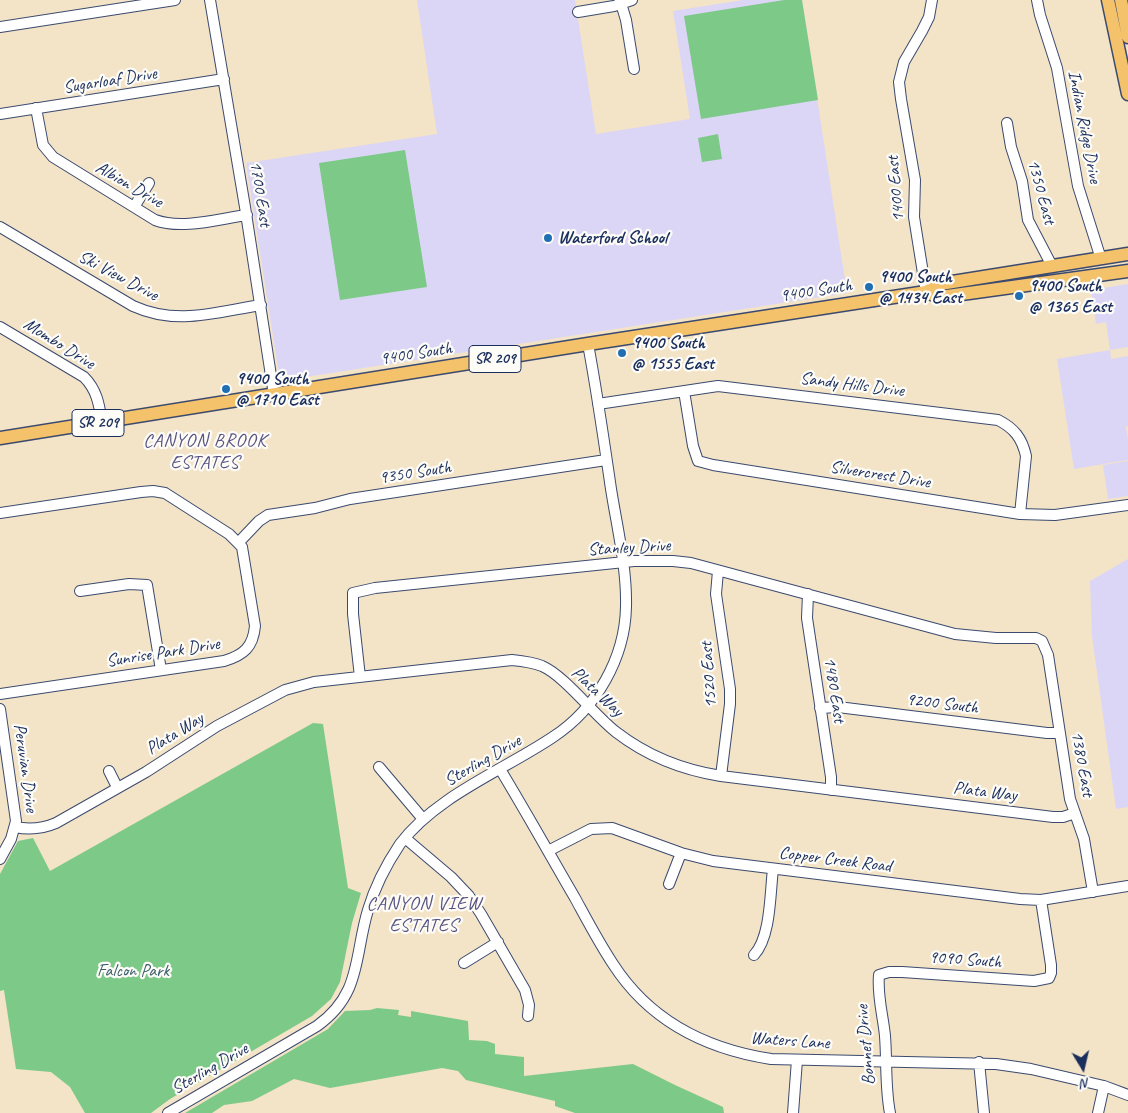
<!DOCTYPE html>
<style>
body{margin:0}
#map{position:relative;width:1128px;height:1113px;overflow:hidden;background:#f3e3c7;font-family:Caveat,sans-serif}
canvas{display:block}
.north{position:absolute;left:1058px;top:1043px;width:50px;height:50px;-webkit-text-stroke:4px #fdfcf7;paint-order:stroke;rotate:171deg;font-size:14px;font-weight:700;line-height:20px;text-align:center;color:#1b2f5e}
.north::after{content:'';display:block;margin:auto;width:18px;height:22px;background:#1b2f5e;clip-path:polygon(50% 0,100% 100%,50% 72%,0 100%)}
</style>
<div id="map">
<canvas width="1128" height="1113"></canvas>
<div class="north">N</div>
</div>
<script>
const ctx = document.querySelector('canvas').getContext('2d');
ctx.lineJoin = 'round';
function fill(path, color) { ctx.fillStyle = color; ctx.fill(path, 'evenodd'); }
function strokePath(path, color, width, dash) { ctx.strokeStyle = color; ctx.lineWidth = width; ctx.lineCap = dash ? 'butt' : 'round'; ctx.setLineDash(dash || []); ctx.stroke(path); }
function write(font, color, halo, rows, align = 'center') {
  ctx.font = font + ' Caveat,sans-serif'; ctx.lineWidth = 4.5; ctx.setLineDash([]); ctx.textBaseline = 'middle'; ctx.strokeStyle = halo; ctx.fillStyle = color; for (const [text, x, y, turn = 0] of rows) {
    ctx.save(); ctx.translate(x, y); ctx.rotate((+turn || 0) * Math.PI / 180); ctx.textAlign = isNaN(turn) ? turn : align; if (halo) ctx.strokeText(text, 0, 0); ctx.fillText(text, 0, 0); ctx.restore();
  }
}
fill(new Path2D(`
 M417,0h158l21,134 94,-15 -17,-108 70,-11h59l45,293 -567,88 -34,-218 191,-29z
 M1128,284v63l-18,3 -4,-28 -10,2 -5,-34z
 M1110,350l1,9 17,-3v70l-2,1 2,12v21l-54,9 -17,-110z
 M1128,461v35l-20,3 -5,-34z
 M1128,559v248l-12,2 -24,-173 -2,-55z`), '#dcd6f6');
fill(new Path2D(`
 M784,0h18l16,100 -117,19 -17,-103z
 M718,134l4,25 -20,3 -4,-24z
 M405,150l22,137 -87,13 -21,-137z
 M313,723l10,1 25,164 13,5 -9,30 -12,59 -9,17 -19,17 -142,83 -19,14h-66l-15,-26 -19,-15 -35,-3 -12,-79 -4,1v-117l18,-33 15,-3 17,33z
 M377,1008l22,2 -1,5 13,2v-6l57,10 1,19 18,1 8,3v10l29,3v19l109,-12 42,21 48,22 1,6h-149l-20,-7v-5l-89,-21 -8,-9 -16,-3 -112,20 -36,-9 -42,22 -28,4 -12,8h-27l143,-84 17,-18 25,-1z`), '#7dc988');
const minor = new Path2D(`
 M210,0l35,207 29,188
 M620,0l6,20 8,49
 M1037,0l3,15 17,53 21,118 23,73
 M578,12l36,-6 18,-6
 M0,27l175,-27
 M36,108l7,37 10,12 102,63c27,10 63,-1 92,-5
 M0,114l224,-35
 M1007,123l4,24 11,34 6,39 24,46
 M134,207l15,-24
 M0,227l133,79c44,20 83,6 128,-1
 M926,292l-12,-75 1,-37 -14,-81 -2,-17 5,-20 18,-31 7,-14 3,-17
 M0,327l84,50c13,13 15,27 18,45
 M684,391l9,55 5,15 15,4 307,49 35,1 73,-10
 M598,404l120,-18 280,34c16,8 24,18 28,36l-6,58
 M0,513l141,-21 12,-1 12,2 64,41 13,13 13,79c-2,21 -11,29 -31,35l-224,33
 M239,542l20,-21 9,-6 47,-7 35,-9 256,-39
 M718,571l-2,23 14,95v15l-9,72
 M80,591l49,-7 18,1 14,85
 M808,594l-1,24 24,159v13
 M360,677l-7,-63v-21l22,-5 259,-27h39l18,2 264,71 41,4h40l6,3 6,14 22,144 14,40 9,53
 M820,708l18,-1 209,26h13
 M0,709l16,112 -5,18 -11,20
 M379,767l44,52
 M500,769c26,43 50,86 75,129 12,22 24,45 38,66 36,56 93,85 158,95l225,5 35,5 73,17 24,9
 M109,771l8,16
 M15,827c15,3 27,2 41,-4l90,-51 71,-46 68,-36 29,-8 198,-22c10,1 20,2 30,6 23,10 52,49 74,66 31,24 67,38 105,44l332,41h10l12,-4
 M405,838l46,39 18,19 12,18 44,76 4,15 -1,11
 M548,851l43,-22 21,-1 69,25 32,8 307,38 21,1 87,-14
 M669,884l12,-31
 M754,955c17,-18 16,-62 19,-86
 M464,963l34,-21
 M979,1062l5,51
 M168,1113l149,-87c45,-32 37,-70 51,-116 7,-24 18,-45 32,-66 36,-48 104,-74 153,-107 43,-28 72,-79 73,-130 1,-39 -9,-80 -15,-118 -7,-48 -14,-97 -23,-145
 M793,1113l4,-53
 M890,1113c-5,-26 -3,-51 -5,-77 -2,-21 -8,-40 -6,-61l10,-3h13l132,9 15,-3 2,-5v-8l-10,-65
 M1098,1113l6,-27`);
const major = new Path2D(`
 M1108,0l20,94
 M1121,0l7,37
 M926,292l14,5 188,-26
 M0,438l588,-94 338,-52 14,-8 188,-30`);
strokePath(minor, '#3b4a6e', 12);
strokePath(major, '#3b4a6e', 15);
strokePath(minor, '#fff', 10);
strokePath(major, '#f4c26a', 12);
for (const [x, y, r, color] of [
 [548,238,5,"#1f6fb2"],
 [869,287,5,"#1f6fb2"],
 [1019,296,5,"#1f6fb2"],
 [622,353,5,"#1f6fb2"],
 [226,389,5,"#1f6fb2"]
]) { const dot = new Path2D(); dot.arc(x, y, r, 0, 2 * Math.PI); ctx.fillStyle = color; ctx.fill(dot); strokePath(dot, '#fdfcf7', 2); }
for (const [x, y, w] of [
 [495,359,52],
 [98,423,52]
]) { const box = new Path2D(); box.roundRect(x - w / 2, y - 13.5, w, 27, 4); ctx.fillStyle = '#fdfcf7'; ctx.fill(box); strokePath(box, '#1b2f5e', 1); }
write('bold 16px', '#1b2f5e', null, [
 ["SR 209",495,359],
 ["SR 209",98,423]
]);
write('18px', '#1b2f5e', '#fdfcf7', [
 ["Sugarloaf Drive",110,81,-9],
 ["Indian Ridge Drive",1084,127,79],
 ["Albion Drive",129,185,30],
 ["1400 East",896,189,-95],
 ["1350 East",1041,192,75],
 ["1700 East",260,194,81],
 ["Ski View Drive",118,276,28],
 ["9400 South",816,291,-9],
 ["Mombo Drive",59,344,32],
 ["9400 South",416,354,-9],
 ["Sandy Hills Drive",852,385,7],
 ["9350 South",415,473,-9],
 ["Silvercrest Drive",880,475,9],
 ["Stanley Drive",629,548,-3],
 ["Sunrise Park Drive",163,653,-9],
 ["1520 East",709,675,-94],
 ["1480 East",834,690,81],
 ["Plata Way",597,692,43],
 ["9200 South",942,704,7],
 ["Plata Way",175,734,-32],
 ["Sterling Drive",483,761,-30],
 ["1380 East",1082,764,80],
 ["Peruvian Drive",25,768,82],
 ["Plata Way",985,792,7],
 ["Copper Creek Road",835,860,7],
 ["9090 South",965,960,4],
 ["Waters Lane",790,1041,4],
 ["Bonnet Drive",866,1045,-95],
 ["Sterling Drive",210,1069,-30]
]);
write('bold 18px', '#1b2f5e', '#fdfcf7', [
 ["Waterford School",558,238],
 ["9400 South",879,277],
 ["@ 1434 East",879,298],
 ["9400 South",1029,286],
 ["@ 1365 East",1029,307],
 ["9400 South",632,343],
 ["@ 1555 East",632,364],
 ["9400 South",236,379],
 ["@ 1710 East",236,400]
], 'left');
write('18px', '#385d6b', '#fdfcf7', [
 ["Falcon Park",133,971]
]);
ctx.letterSpacing = '1px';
write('19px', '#585383', '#fdfcf7', [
 ["CANYON BROOK",205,441],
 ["ESTATES",205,463],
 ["CANYON VIEW",424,904],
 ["ESTATES",424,926]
]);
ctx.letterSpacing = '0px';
</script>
